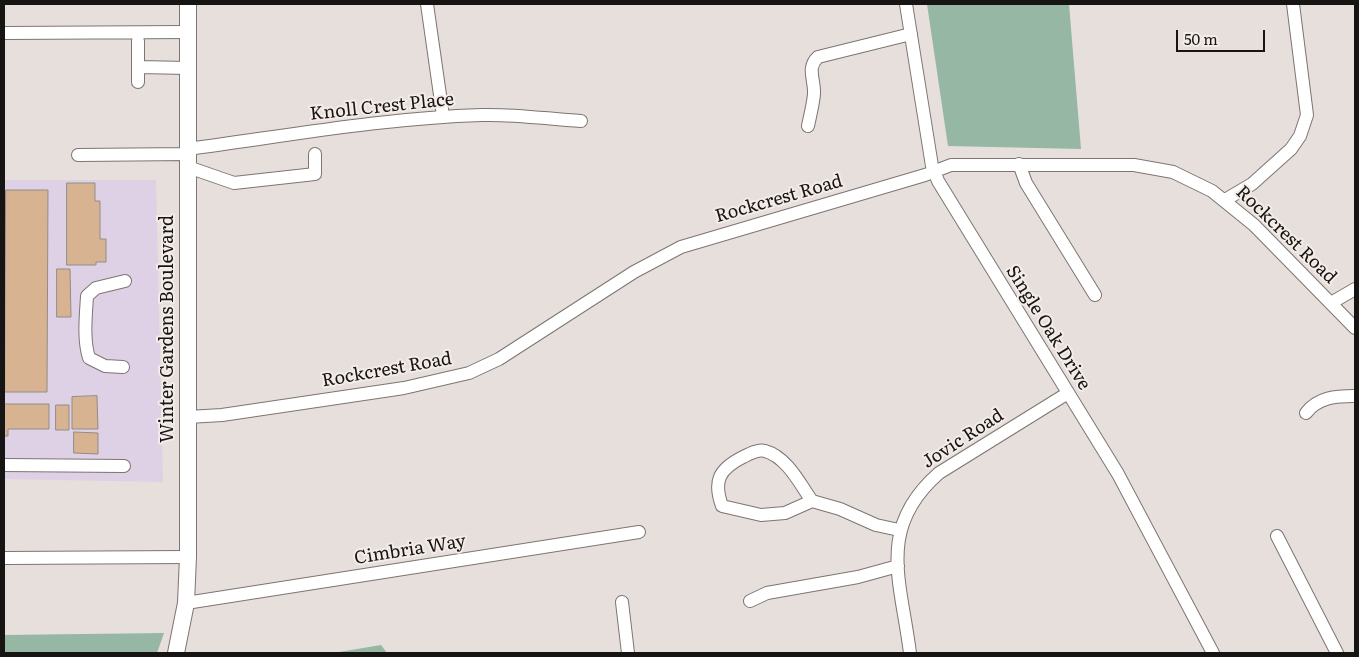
<!DOCTYPE html>
<style>
body{margin:0}
#map{position:relative;width:1359px;height:657px;overflow:hidden;background:#e7dfdb;font-family:Literata,serif}
canvas{display:block}
.frame{position:absolute;inset:0;border:5px solid #171514;pointer-events:none}
.scale{position:absolute;left:1176px;top:30px;width:89px;height:22px;box-sizing:border-box;border:2px solid #171514;border-top:0;padding-left:6px;font-size:15px;line-height:18px;white-space:nowrap;color:#171514;-webkit-text-stroke:4px #f4ece9;paint-order:stroke}
</style>
<div id="map">
<canvas width="1359" height="657"></canvas>
<div class="frame"></div>
<div class="scale">50 m</div>
</div>
<script>
const ctx = document.querySelector('canvas').getContext('2d');
ctx.lineJoin = 'round';
function fill(path, color) { ctx.fillStyle = color; ctx.fill(path, 'evenodd'); }
function strokePath(path, color, width, dash) { ctx.strokeStyle = color; ctx.lineWidth = width; ctx.lineCap = dash ? 'butt' : 'round'; ctx.setLineDash(dash || []); ctx.stroke(path); }
function write(font, color, halo, rows, align = 'center') {
  ctx.font = font + ' Literata,serif'; ctx.lineWidth = 4; ctx.setLineDash([]); ctx.textBaseline = 'middle'; ctx.strokeStyle = halo; ctx.fillStyle = color; for (const [text, x, y, turn = 0] of rows) {
    ctx.save(); ctx.translate(x, y); ctx.rotate((+turn || 0) * Math.PI / 180); ctx.textAlign = isNaN(turn) ? turn : align; if (halo) ctx.strokeText(text, 0, 0); ctx.fillText(text, 0, 0); ctx.restore();
  }
}
fill(new Path2D(`
 M4,180h152l7,302 -159,-3z`), '#ded1e5');
fill(new Path2D(`
 M927,4h142l12,145 -133,-3z
 M164,633l-7,20h-153v-18z
 M381,645l6,8h-54z`), '#96b7a4');
const building = new Path2D(`
 M67,183h28v18h5v38h6v23h-10v3h-29z
 M6,190h42l-1,202h-42z
 M57,269h13l1,48h-14z
 M97,396l1,33h-26v-32z
 M4,404h45v25h-41v7h-4z
 M56,405h13v25h-13z
 M74,432l24,1v21l-24,-1z`);
fill(building, '#d8b392');
strokePath(building, '#918c87', 1);
const minor = new Path2D(`
 M427,4l16,112
 M906,4l26,162 6,15 180,293 95,179
 M4,33l184,-1
 M138,41v26l50,1
 M138,82v-15
 M808,126c2,-10 5,-21 6,-32 1,-14 -8,-26 4,-37l93,-23
 M188,149c98,-13 195,-31 294,-34 33,-1 66,4 99,6
 M78,155l110,-1
 M1019,164l7,19 69,112
 M188,167l46,16 81,-9v-20
 M1225,200l27,-16 39,-35 9,-13 7,-21 -14,-111
 M1331,303l24,-14
 M123,367l-18,-1 -16,-8c-6,-19 -3,-43 -2,-62l9,-8 29,-7
 M1306,413c12,-16 30,-17 49,-17
 M188,417l34,-2 182,-27 65,-15 30,-14 135,-87 47,-25 244,-72 26,-10h183l39,7 39,19 42,34 101,103
 M4,465l120,1
 M812,501c-12,-17 -25,-44 -47,-50 -7,-2 -16,3 -22,6 -24,12 -30,24 -21,49l39,9 24,-2 27,-12 28,8 36,16 23,5
 M1277,536l60,117
 M4,558l184,-1
 M750,601l17,-8 91,-16 40,-11
 M622,602l6,51
 M186,603l453,-71
 M910,653c-9,-72 -34,-125 29,-180l129,-80`);
const major = new Path2D(`
 M176,653l10,-50 2,-46v-553`);
strokePath(minor, '#7c7572', 14);
strokePath(major, '#7c7572', 18);
strokePath(minor, '#fff', 12);
strokePath(major, '#fff', 16);
write('18px', '#171514', '#f4ece9', [
 ["Knoll Crest Place",382,107,-6],
 ["Rockcrest Road",779,199,-16],
 ["Rockcrest Road",1286,235,44],
 ["Single Oak Drive",1048,328,58],
 ["Winter Gardens Boulevard",168,329,-90],
 ["Rockcrest Road",387,370,-10],
 ["Jovic Road",963,439,-33],
 ["Cimbria Way",410,550,-9]
]);
</script>
